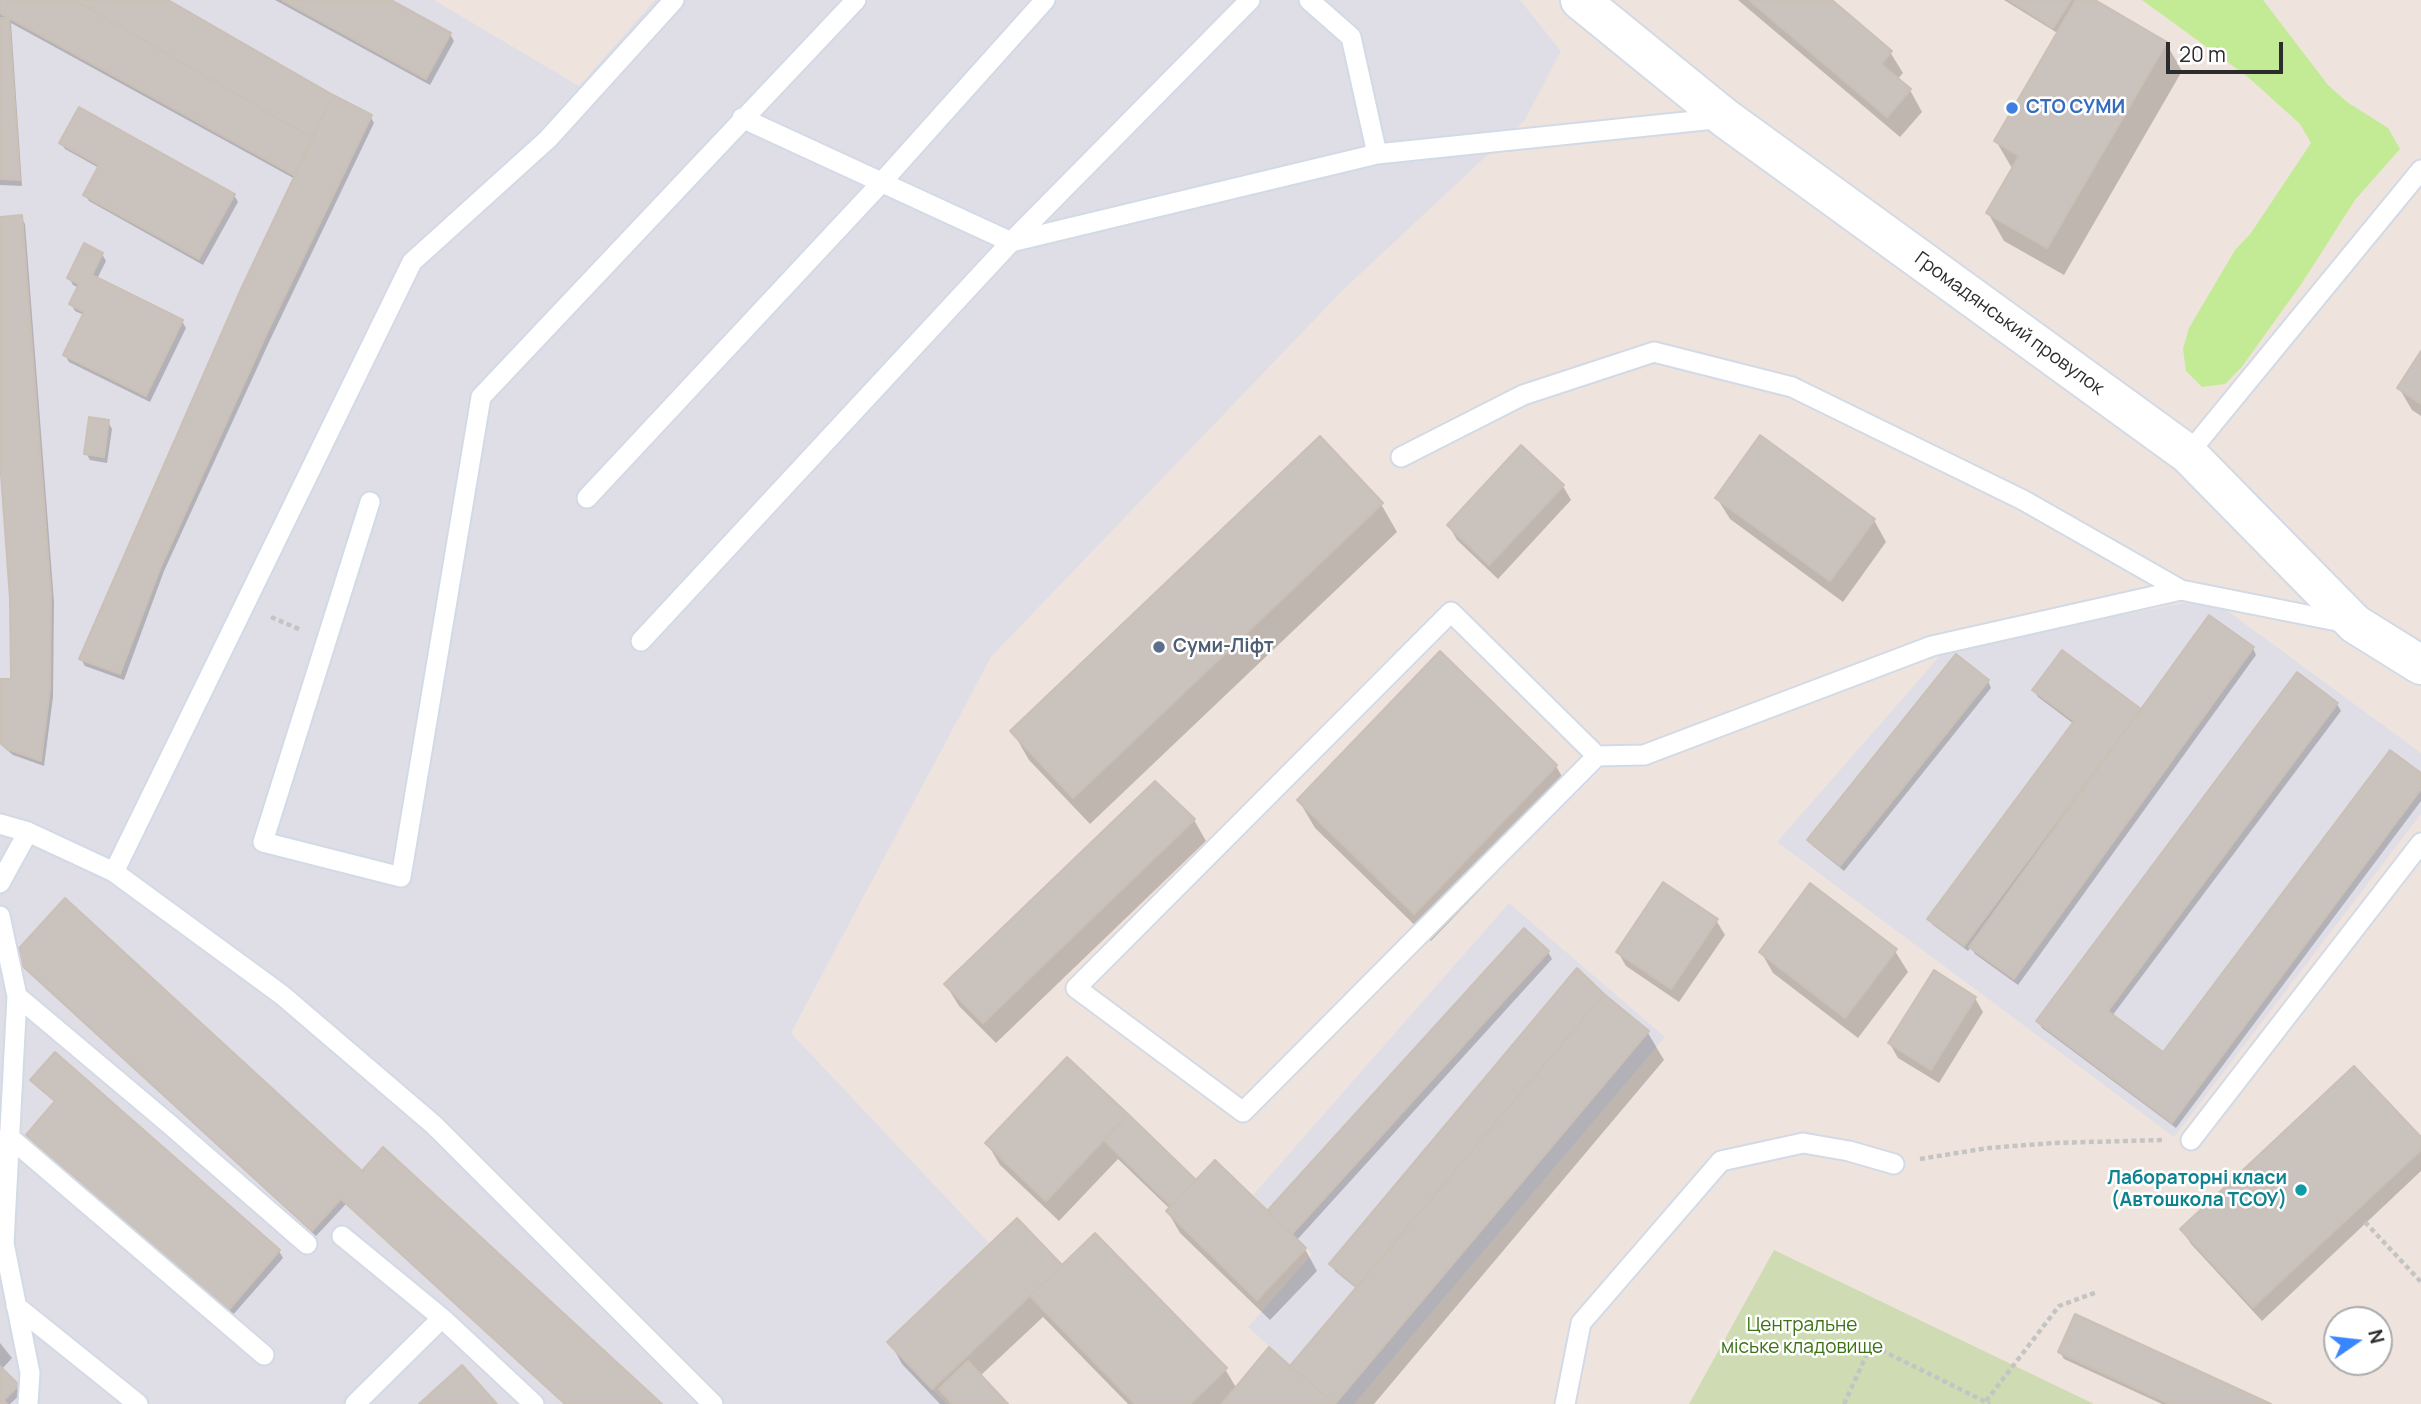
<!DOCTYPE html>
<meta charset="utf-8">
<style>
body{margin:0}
#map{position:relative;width:2421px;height:1404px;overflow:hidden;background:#efe4dd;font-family:Manrope,sans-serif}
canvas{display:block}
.north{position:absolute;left:2323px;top:1306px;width:70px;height:70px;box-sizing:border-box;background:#fff;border:2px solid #ababab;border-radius:50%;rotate:76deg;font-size:19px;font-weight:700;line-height:28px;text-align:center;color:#2c2c2c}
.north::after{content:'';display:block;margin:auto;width:24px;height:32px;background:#3a86ff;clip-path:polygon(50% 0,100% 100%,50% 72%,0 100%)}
.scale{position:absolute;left:2166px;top:42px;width:117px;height:32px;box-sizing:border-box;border:4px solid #2c2c2c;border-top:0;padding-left:9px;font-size:21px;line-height:24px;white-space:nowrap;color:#2c2c2c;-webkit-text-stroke:5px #fff;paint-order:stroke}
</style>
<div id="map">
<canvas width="2421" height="1404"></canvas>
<div class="north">N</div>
<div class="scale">20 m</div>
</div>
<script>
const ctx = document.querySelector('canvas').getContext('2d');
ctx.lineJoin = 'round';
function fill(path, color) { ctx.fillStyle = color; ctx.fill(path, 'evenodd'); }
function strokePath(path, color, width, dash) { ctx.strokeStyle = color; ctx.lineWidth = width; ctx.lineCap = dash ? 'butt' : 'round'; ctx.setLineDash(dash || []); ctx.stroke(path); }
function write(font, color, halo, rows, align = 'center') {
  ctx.font = font + ' Manrope,sans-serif'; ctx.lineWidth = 5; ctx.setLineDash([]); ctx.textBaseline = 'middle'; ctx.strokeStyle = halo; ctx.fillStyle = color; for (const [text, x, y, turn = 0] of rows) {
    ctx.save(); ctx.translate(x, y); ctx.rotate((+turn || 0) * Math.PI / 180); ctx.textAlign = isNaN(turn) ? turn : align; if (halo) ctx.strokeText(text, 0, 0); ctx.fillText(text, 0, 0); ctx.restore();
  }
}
fill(new Path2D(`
 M0,0h434l145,86 76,-86h865l41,51 -36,69 -183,171 -351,366 -200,376 199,211 -102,98 59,62h-947z
 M2210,598l211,155v61l-247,323 -397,-295 169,-193z
 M1509,903l156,134 -311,367h-22l-84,-77 64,-73 -59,-59z`), '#dfdee7');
fill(new Path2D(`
 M2142,0h121l65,85 19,17 41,26 12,21 -45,51 -53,83 -61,85 -16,16 -23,3 -16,-16 -3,-22 6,-21 46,-78 16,-17 60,-90 -11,-19 -52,-47z`), '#c3ea95');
fill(new Path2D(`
 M1774,1250l320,154h-405z`), '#cedbb3');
fill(new Path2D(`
 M0,0h165l168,97 37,19 4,7 -104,217 -106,231 -40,109 -39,-14 -4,-7 214,-480 -284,-156 11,163 -22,-1v-166l5,1 -5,-3z
 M275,0h112l63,34 4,7 -24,44z
 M1738,0h91l61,52 13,21 -6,7 13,10 12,22 -22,25z
 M2004,0h88l74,43 16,28 -118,204 -60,-34 -16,-28 25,-43 -17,-29 63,-107z
 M61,143l173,52 4,7 -35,63 -114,-64 -4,-6 14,-27 -34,-19z
 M21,217l4,7 29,378 -1,95 -9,69 -31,-11 -13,-11v-63h13l-1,-82 -12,-159v-221z
 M102,254l4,7 -9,18 85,42 4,7 -36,74 -81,-40 -4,-7 19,-40 -9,-4 -4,-7 8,-16 -6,-3 -4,-7z
 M2421,354v62l-9,-6 -13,-22z
 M108,422l4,7 -5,34 -17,-3 -4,-7z
 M1521,447l42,39 8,14 -73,79 -41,-39 -8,-14z
 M1717,498l157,22 12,22 -43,60 -113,-83z
 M1381,504l16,28 -307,292 -61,-64 -16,-28z
 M2253,648l3,7 -238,330 -43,-31 -4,-7 -3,4 -35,-26 -4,-6 145,-195 -36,-27 -4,-7 28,-37 79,59z
 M1988,681l3,7 -147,183 -31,-25 -4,-6z
 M2337,704l4,7 -229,305 52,39 257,-280v26l-245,327 -134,-100 -4,-7z
 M1556,766l16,28 -141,147 -116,-113 -16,-27z
 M1194,820l12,21 -210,202 -37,-37 -13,-21z
 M1716,920l9,15 -46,67 -53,-36 -8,-14z
 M1895,951l13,21 -50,66 -85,-65 -12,-21z
 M1548,952l4,7 -256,282 9,8 12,22 -47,49 -90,-87 -12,-21 2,-3 -52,-50 -59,62 -59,-56 -13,-22 80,-84 129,123 76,36z
 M14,956l349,217 297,231h-96l-218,-200 -30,32 -298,-273z
 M1603,995l45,38 16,27 -290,344h-246l-85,-87 -63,59 26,28h-66l-38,-40 -12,-22 127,-121 45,47 163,101 12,20 53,-21 67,-79 -22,-18 -3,-7z
 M1975,998l8,14 -44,71 -41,-25 -8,-14z
 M55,1054l224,197 4,7 -52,59 -199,-176 -4,-6 28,-32 -20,-17 -4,-6z
 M2421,1140v31l-159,150 -71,-77 -9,-14z
 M0,1343l12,15 -11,12 21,23 -12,11h-10z
 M2060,1352l206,52h-104l-98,-45z`), '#0003');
const building = new Path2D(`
 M0,0h74l238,138 -18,37 -294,-162z
 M74,0h94l165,95 -21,43z
 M282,0h109l60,33 -25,46z
 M1749,0h83l60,51 -11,13 30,25 -24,28z
 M2009,0h62l-18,28z
 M2076,0h19l72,42 -120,206 -61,-35 33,-57 -25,-15z
 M0,18h9l11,162 -20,-1z
 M333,95l39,20 -105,218 -105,231 -42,110 -41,-15 162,-370z
 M79,107l156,87 -36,65 -116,-64 16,-30 -40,-22z
 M22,215l29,379 -1,95 -9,72 -34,-12 -7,-7v-63h11l-1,-80 -10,-138v-244z
 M84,243l19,10 -11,22 91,45 -37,76 -83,-41 21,-43 -15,-8 10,-20 -12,-6z
 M2421,351v53l-24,-16z
 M89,417l20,3 -5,37 -20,-3z
 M1760,435l115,84 -45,62 -115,-83z
 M1320,436l63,67 -310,295 -63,-67z
 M1521,445l43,40 -75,80 -42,-40z
 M2209,615l45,32 -240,332 -45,-32z
 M2062,650l79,59 -177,237 -37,-27 147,-198 -42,-31z
 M1440,651l117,114 -143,149 -117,-114z
 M1956,654l33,26 -149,186 -33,-26z
 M2297,672l41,31 -230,308 55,41 227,-302 31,23v16l-249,334 -136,-102z
 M1155,781l40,38 -212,204 -39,-39z
 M1663,882l55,37 -47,70 -55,-37z
 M1810,883l87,66 -52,69 -86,-66z
 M65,898l297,273 21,-24 279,257h-97l-224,-205 -29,32 -300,-275z
 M1524,928l25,23 -257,283 -25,-23z
 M1577,968l27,26 -247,293 -28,-23z
 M1934,970l42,27 -45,73 -43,-27z
 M1604,994l45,37 -314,373 -45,-38z
 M55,1052l225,198 -53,62 -201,-177 29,-34 -25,-21z
 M1067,1057l61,57 -82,87 -61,-58z
 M2354,1066l67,71v13l-168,157 -73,-78z
 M1128,1114l68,66 -25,26 -67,-66z
 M1215,1160l91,88 -49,52 -91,-89z
 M1017,1218l45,47 -130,124 -45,-47z
 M1095,1233l132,135 -37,36h-55l-105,-108z
 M2075,1314l196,90h-101l-112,-52z
 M1269,1347l21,19 45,38h-113z
 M968,1361l40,43h-55l-14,-15z
 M462,1365l35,39h-78z
 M0,1366l19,19 -15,15 3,4h-7z`);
fill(building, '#cac2bc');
strokePath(building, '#cbc0b6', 2);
const lane = new Path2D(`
 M1309,0l42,37 26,117
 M742,118l269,124 366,-88 347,-36
 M2188,454l233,-284
 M1401,457l122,-62 131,-43 138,35 231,113 158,90
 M587,498l295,-316 163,-182
 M370,502l-107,340 138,35 80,-480 375,-397
 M641,641l370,-399 239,-242
 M1597,756l-354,356 -167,-124 375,-376 146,144 47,-1 288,-109 249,-56 166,33
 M0,824l28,8 86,40 168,123 152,130 279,279
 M114,872l298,-610 136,-123 126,-139
 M0,883l28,-51
 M0,916l17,80 -13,247 26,130 -2,31
 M17,996l151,127 139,121
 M8,1136l256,219
 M2191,1140l230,-297
 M342,1236l100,82 92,86
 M16,1306l122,98
 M355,1404l87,-86
 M1565,1404l16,-81 140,-162 82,-18 46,8 45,13`);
const street = new Path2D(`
 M1580,0l145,118 463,336 167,170 66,41`);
strokePath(lane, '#d2dae6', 23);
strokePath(street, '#d2dae6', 42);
strokePath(new Path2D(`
 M271,617l30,13
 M1920,1159l68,-11 65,-5 109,-3
 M2365,1222l56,60
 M1986,1401l73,-95 38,-14
 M1844,1404l27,-59 119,59`), '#c4c4c4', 4.5, [5, 3.5]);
strokePath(lane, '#fff', 19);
strokePath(street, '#fff', 38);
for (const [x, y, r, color] of [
 [2012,108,7,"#3f7fe0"],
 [1159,647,7,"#5c6f8a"],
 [2301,1190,7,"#0f9aa8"]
]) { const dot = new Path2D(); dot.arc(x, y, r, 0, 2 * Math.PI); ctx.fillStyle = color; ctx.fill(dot); strokePath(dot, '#fff', 2.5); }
write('bold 19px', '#366cbe', '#fff', [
 ["СТО СУМИ",2026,108]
], 'left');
write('19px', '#2c2c2c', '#fff', [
 ["Громадянський провулок",2009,324,36]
]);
write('bold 19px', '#4e5e75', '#fff', [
 ["Суми-Ліфт",1173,647]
], 'left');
write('bold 19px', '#0d838f', '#fff', [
 ["Лабораторні класи",2287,1179],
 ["(Автошкола ТСОУ)",2287,1201]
], 'right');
write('19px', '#3a7214', '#fff', [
 ["Центральне",1802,1326],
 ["міське кладовище",1802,1348]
]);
</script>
